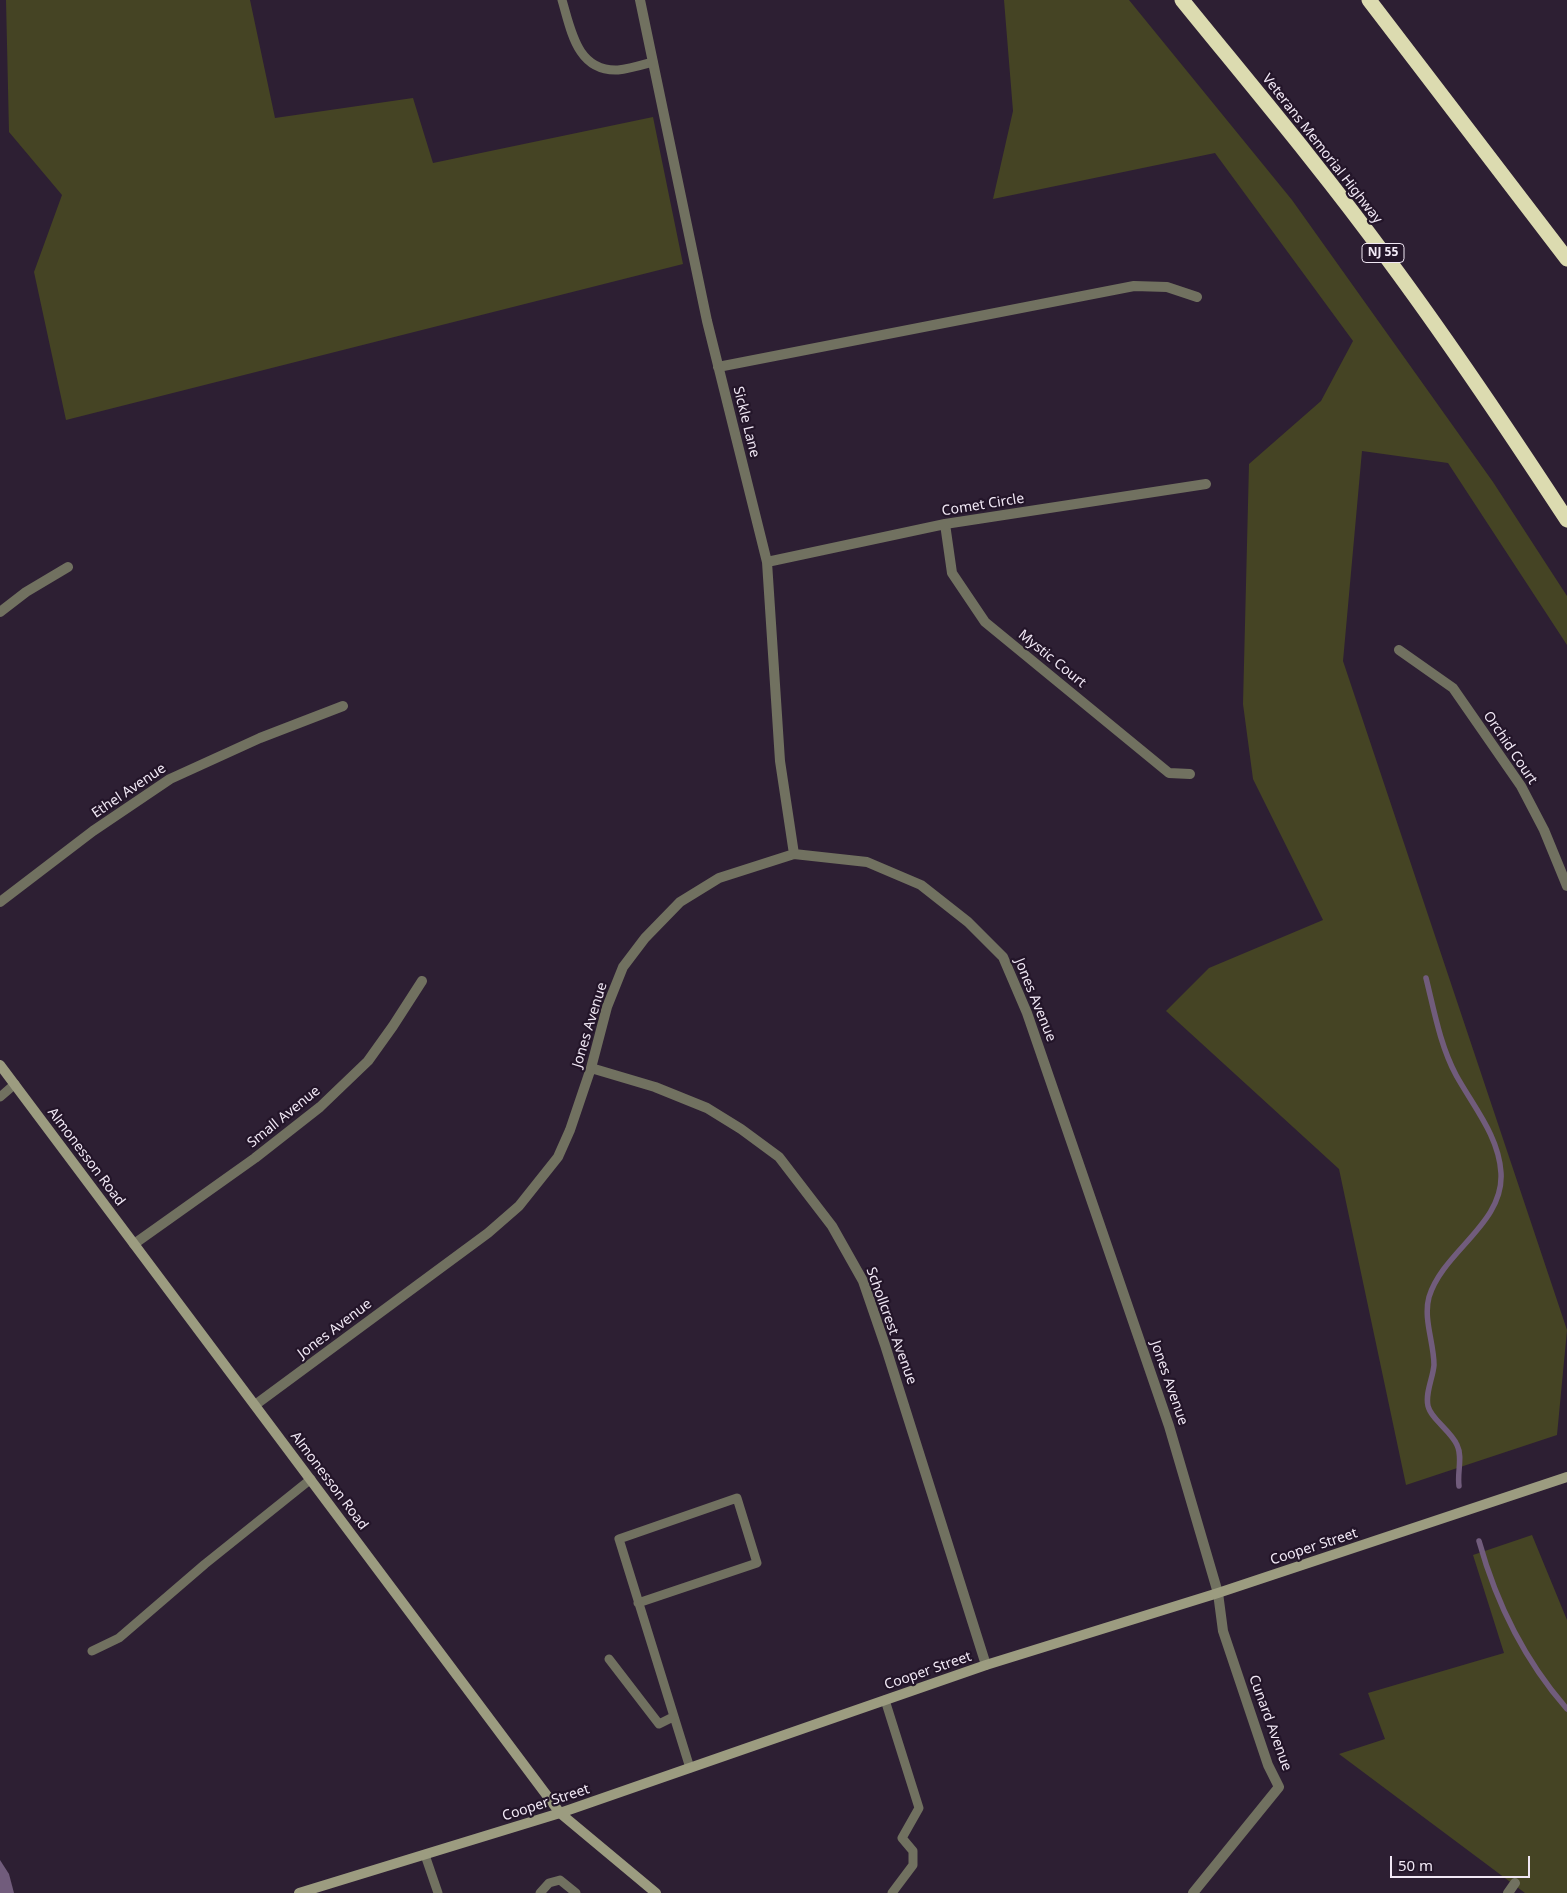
<!DOCTYPE html>
<style>
body{margin:0}
#map{position:relative;width:1567px;height:1893px;overflow:hidden;background:#2d1f33;font-family:"Noto Sans",sans-serif}
canvas{display:block}
.scale{position:absolute;left:1390px;top:1856px;width:140px;height:22px;box-sizing:border-box;border:2px solid #f1e8f5;border-top:0;padding-left:6px;font-size:15px;line-height:18px;white-space:nowrap;color:#f1e8f5;-webkit-text-stroke:4px #231529;paint-order:stroke}
</style>
<div id="map">
<canvas width="1567" height="1893"></canvas>
<div class="scale">50 m</div>
</div>
<script>
const ctx = document.querySelector('canvas').getContext('2d');
ctx.lineJoin = 'round';
function fill(path, color) { ctx.fillStyle = color; ctx.fill(path, 'evenodd'); }
function strokePath(path, color, width, dash) { ctx.strokeStyle = color; ctx.lineWidth = width; ctx.lineCap = dash ? 'butt' : 'round'; ctx.setLineDash(dash || []); ctx.stroke(path); }
function write(font, color, halo, rows, align = 'center') {
  ctx.font = font + ' "Noto Sans",sans-serif'; ctx.lineWidth = 4.5; ctx.setLineDash([]); ctx.textBaseline = 'middle'; ctx.strokeStyle = halo; ctx.fillStyle = color; for (const [text, x, y, turn = 0] of rows) {
    ctx.save(); ctx.translate(x, y); ctx.rotate((+turn || 0) * Math.PI / 180); ctx.textAlign = isNaN(turn) ? turn : align; if (halo) ctx.strokeText(text, 0, 0); ctx.fillText(text, 0, 0); ctx.restore();
  }
}
fill(new Path2D(`
 M6,0h244l25,118 138,-20 20,65 220,-46 30,147 -617,156 -32,-148 28,-77 -53,-63z
 M1004,0h125l163,200 201,282 74,114v49l-119,-182 -86,-12 -19,210 224,669 -10,105 -151,50 -67,-316 -173,-158 43,-43 114,-48 -70,-141 -10,-75 6,-240 72,-63 32,-60 -138,-188 -222,46 20,-88z
 M1532,1535l35,85v273h-42l-186,-139 46,-15 -17,-46 136,-40 -31,-98z`), '#454424');
fill(new Path2D(`
 M0,1860l9,14 5,19h-14z`), '#715c7c');
strokePath(new Path2D(`
 M1426,978c8,32 14,67 30,97 17,31 43,61 45,98 3,51 -58,78 -72,124 -6,22 5,46 5,68 -1,13 -9,28 -6,41 3,13 23,25 29,39 6,12 0,27 2,41
 M1479,1541c17,61 46,120 88,168`), '#715c7c', 5.5);
strokePath(new Path2D(`
 M562,0c9,30 15,72 56,70 11,-1 24,-5 35,-8
 M0,1097l15,-13
 M638,1603l119,-40 -20,-65 -118,41 71,229
 M92,1651l27,-13 86,-74 106,-85
 M609,1659l50,65 14,-7
 M885,1700l34,108 -17,30 11,13v14l-21,28
 M425,1855l13,38
 M540,1893l9,-10 11,-3 16,13`), '#717160', 9);
strokePath(new Path2D(`
 M640,0l67,321 60,241 13,199 14,93
 M718,367l416,-81 33,1 30,10
 M945,524l7,49 33,49 184,151 21,1
 M767,562l178,-38 261,-40
 M0,612l26,-20 42,-25
 M1399,650l54,38 68,98 23,44 23,56
 M0,902l93,-71 77,-52 90,-41 83,-32
 M591,1068l64,19 52,21 34,21 38,28 53,69 31,55 22,64 101,320
 M134,1244l121,-86 65,-51 48,-46 25,-35 29,-45
 M255,1405l233,-172 31,-27 39,-49 12,-27 21,-62 16,-61 16,-40 22,-29 35,-36 39,-24 75,-24 73,8 54,23 47,37 35,35 24,56 142,413 49,167 5,38 45,134 11,22 -86,106
 M1508,1893l7,-10`), '#717160', 10);
strokePath(new Path2D(`
 M0,1065l560,748 96,80
 M299,1893l261,-80 426,-148 232,-72 349,-116`), '#9c9c80', 10);
strokePath(new Path2D(`
 M1182,0c69,85 140,169 205,258 63,85 122,173 180,262
 M1369,0l198,259`), '#dcdbb0', 15);
for (const [x, y, w] of [
 [1383,253,42]
]) { const box = new Path2D(); box.roundRect(x - w / 2, y - 9.5, w, 19, 4); ctx.fillStyle = '#231529'; ctx.fill(box); strokePath(box, '#f1e8f5', 1); }
write('bold 12px', '#f1e8f5', null, [
 ["NJ 55",1383,253]
]);
write('14px', '#f1e8f5', '#231529', [
 ["Veterans Memorial Highway",1322,149,52],
 ["Sickle Lane",746,422,76],
 ["Comet Circle",983,505,-9],
 ["Mystic Court",1052,659,39],
 ["Orchid Court",1510,748,56],
 ["Ethel Avenue",129,791,-34],
 ["Jones Avenue",1035,1000,68],
 ["Jones Avenue",590,1025,-73],
 ["Small Avenue",284,1117,-39],
 ["Almonesson Road",86,1157,53],
 ["Schollcrest Avenue",891,1326,70],
 ["Jones Avenue",335,1329,-37],
 ["Jones Avenue",1169,1383,71],
 ["Almonesson Road",329,1481,53],
 ["Cooper Street",1314,1547,-18],
 ["Cooper Street",928,1671,-19],
 ["Cunard Avenue",1270,1723,70],
 ["Cooper Street",546,1803,-18]
]);
</script>
